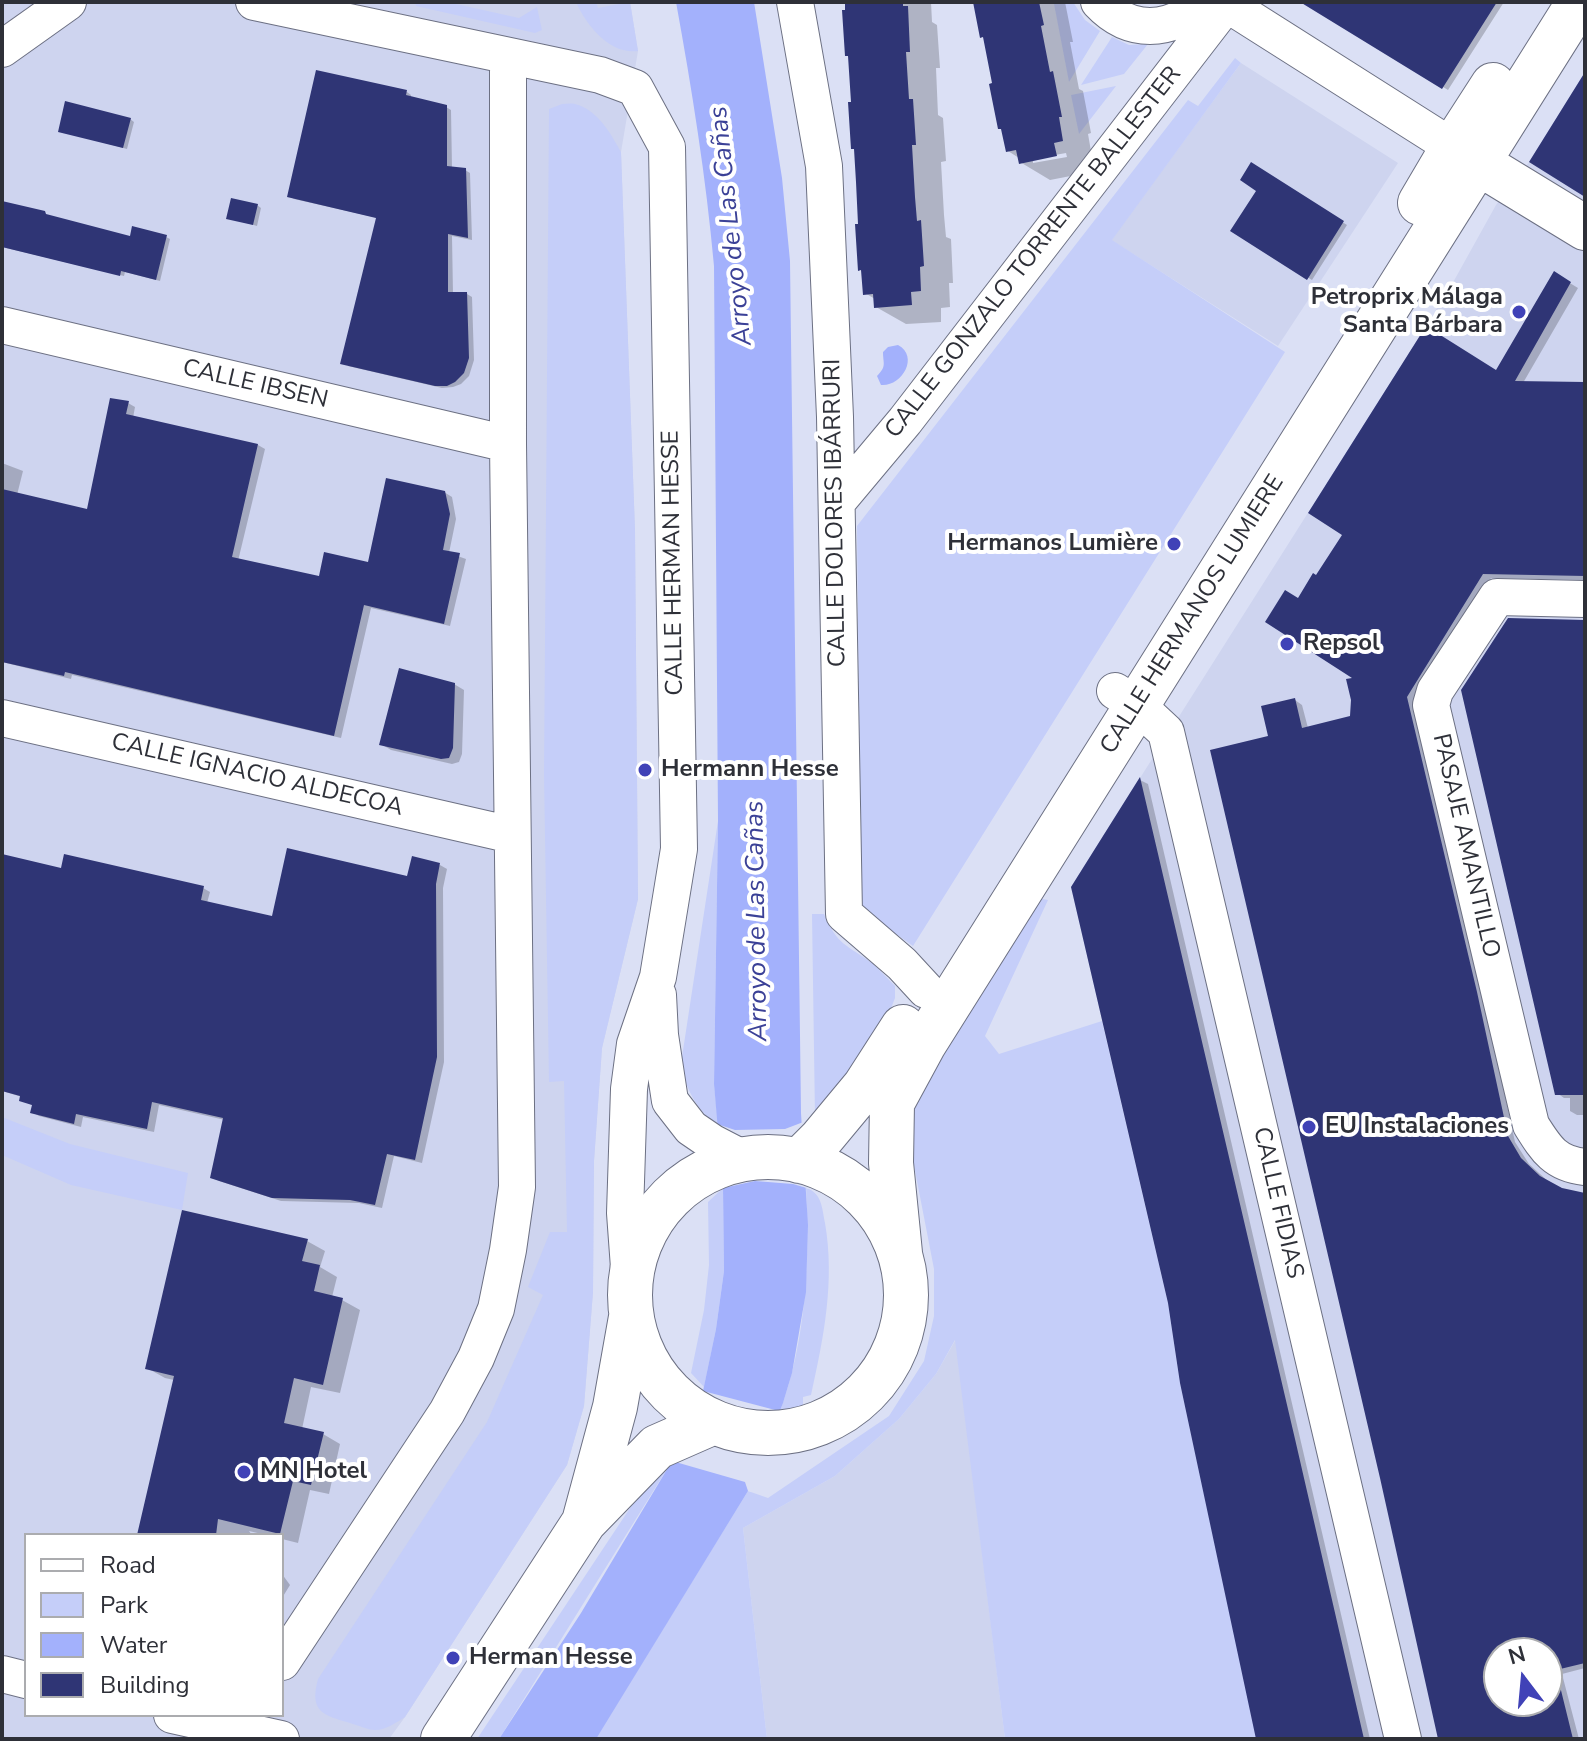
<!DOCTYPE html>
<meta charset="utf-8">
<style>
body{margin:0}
#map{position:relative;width:1587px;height:1741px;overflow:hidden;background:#dbe0f5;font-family:"Nunito Sans",sans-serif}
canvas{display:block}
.frame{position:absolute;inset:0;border:4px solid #2e3038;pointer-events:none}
.legend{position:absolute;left:24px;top:1533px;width:260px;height:184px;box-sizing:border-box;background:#fff;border:2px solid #abacaf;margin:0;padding:10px 14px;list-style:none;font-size:24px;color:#2e3038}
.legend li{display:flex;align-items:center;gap:16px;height:40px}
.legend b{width:40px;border:2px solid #abacaf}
.north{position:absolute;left:1483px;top:1637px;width:80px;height:80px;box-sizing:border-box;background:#fff;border:2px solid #abacaf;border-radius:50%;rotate:344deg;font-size:22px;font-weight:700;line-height:32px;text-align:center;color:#2e3038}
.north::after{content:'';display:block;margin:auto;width:28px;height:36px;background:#4042b7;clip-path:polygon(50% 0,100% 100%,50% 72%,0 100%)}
</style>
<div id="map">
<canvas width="1587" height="1741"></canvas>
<div class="frame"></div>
<ul class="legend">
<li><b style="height:10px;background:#fff"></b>Road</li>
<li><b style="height:22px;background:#c5cef9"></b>Park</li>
<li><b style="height:22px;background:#a3b1fc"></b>Water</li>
<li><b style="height:22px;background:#2f3575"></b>Building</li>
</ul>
<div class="north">N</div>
</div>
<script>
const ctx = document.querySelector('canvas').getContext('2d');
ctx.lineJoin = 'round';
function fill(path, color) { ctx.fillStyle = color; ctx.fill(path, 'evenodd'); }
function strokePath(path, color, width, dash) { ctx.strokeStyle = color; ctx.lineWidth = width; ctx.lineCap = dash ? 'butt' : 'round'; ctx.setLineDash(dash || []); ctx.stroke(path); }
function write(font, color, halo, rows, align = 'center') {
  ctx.font = font + ' "Nunito Sans",sans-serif'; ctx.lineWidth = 8; ctx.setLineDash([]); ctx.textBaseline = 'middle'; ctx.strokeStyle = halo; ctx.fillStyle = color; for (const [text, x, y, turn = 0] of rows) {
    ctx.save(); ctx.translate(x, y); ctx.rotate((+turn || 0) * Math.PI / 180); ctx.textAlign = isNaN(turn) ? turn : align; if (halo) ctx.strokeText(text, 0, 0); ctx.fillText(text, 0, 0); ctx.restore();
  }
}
fill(new Path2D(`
 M2,2h628l8,49 -17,101 14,378 3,369 -36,149 -8,113 -1,131 -9,114 -17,59 -162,252 -16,22h-387zM26,1535h256v180h-256z
 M1241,63l157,100 -120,183 -167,-106z
 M1585,72v1667h-328l-77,-356 -12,-80 -97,-416 342,-540 38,-61 45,-81 33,-43zM1499,1653h48v48h-48z
 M956,1339l49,400h-238l-24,-211 92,-52 64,-57 37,-45z`), '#ced4ef');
fill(new Path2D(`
 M415,2h32l72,16 18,-11 5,23 -7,3 -119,-27z
 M576,2h20l2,6 32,-6 8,49c-28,4 -52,-26 -62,-49z
 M1064,2h9l12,18 15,11 -31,51 -15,-78z
 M1112,37l17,8 19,-1 -24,30 -43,11z
 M1235,58l6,5 -129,177 173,112 -372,594 -52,-37 -4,-383 331,-426 10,6z
 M1116,86l-37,48 -8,-39z
 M562,104c4,0 9,-1 13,0 23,6 36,30 46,48l14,378 3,369 -36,149 -8,113 -1,131 -9,114 -17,59 -162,252c-8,5 -19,13 -30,13 -7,0 -18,-5 -25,-7 -27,-8 -41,-11 -32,-44l169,-257 56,-127 -15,-8 22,-55h17l-3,-151 -15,1 -5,-308 5,-665z
 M718,821l-4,263 4,39c-14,-4 -27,-26 -32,-40 -3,-7 -3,-17 -4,-26z
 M1037,898l11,2 -63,136 14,18 103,-33 66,282 12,80 77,356h-252l-50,-399 -19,34 -37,45 -64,57 -92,52 24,211h-172l153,-248 20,7 121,-82 35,-55 10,-45v-47l-23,-119 3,-47z
 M812,914h12c13,31 23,31 48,49 8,7 15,15 23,23v12l-10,26 -70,93z
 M2,1117l68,27 118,29 -6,37 -111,-25 -69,-30z
 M723,1188l1,83 -8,58 -12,58 -13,-14 13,-63 5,-45 -1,-63z
 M806,1188c16,5 16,20 19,35 10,58 -1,114 -14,172l-8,2v9l-23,5c26,-70 30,-150 26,-223z
 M667,1459l5,2 -173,278h-22l153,-231z`), '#c5cef9');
fill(new Path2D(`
 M676,2h78l28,176 8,83 11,852 7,112 -2,67 -14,81 -9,30 -35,88 -152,248h-97l82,-126 91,-152 31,-70 13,-62 8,-58 -1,-83 -9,-104 4,-263 -4,-555c-8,-89 -22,-176 -38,-264z
 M898,345c22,12 3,42 -17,40l-4,-9c10,-10 6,-12 6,-24l5,-5z`), '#a3b1fc');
fill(new Path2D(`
 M806,1121l4,68 -17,-5 -38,-3 -32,7 -4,4 -5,-69 21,7 50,-1z
 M703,1391l76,20 5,-1 -32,82 -4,-1 -3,-9 -73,-21z`), '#dbe0f5');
fill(new Path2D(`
 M847,2h84l1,20 5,3 3,43h-4l2,47 5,3 3,43 -5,1 3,53 2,22 5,2 2,44h-4l1,24 -9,1v14l-35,2 -30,-17 -1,-8 -10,-6z
 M975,2h90l8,40h-3l9,47 4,2 8,42 -3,1 4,23 -9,2 3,14 -36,7 -30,-18 -1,-4 -11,-7 -23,-112 -3,-3zM1066,153l1,4 -34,6v-4z
 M1304,2h200l-56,88z
 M318,73l89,19 4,3v3l35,9 5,3 1,58 13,2 5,3 2,67 -20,-4 1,58h14l5,3 2,63 -5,16 -8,8 -8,3 -11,1 -94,-22 30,-148 -84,-19 -5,-3z
 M130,119l4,3 -7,27 -66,-18z
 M1252,165l95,60 -35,55 -79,-50 26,-40z
 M2,203l129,35 35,-1 4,2 -10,42 -35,-9 -1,4 -122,-29z
 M257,205l4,3 -4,18 -28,-8z
 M1555,274l23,14 -55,95 62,1v196l-94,-2 -77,124 70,295 31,145 14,22 22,20 17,8 17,3v473l-23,6 17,65h-138l-170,-1002 24,-37 7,5 6,23 44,-10 5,-39 -59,-79 18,-23 181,-204zM1499,1653h48v48h-48z
 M128,403l7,4 -2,11 125,27 7,4 -27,112 82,17 49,-14 75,-72 8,5 4,22 -7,34 17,6 -16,67 -79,-18 -30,130 -269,-63 -1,4 -69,-17v-199l21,8 -6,24 71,16z
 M1585,622v493h-8l-7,-4v-13h-6l-7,-5z
 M454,684l10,6 -2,64 -3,8 -7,2 -61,-14 -10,-6z
 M1140,780l8,4 222,955h-112z
 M2,856l60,14 141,18 7,4 -3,11 67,15 135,-39 31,-14 7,4 -4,19 1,174 -22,101 -28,-7 -12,52 -23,-5 -78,-2 -62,-20 -7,-4 13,-57 -66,-15 -5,27 -71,-15 -2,10 -42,-11 -7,-4 2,-6 -13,-6 1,-3 -20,-6z
 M307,1241l18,10 -5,16 17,10 -5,20 10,3 18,10 -20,83 -29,-6 -9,42 21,5 17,10 -11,50 -19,-4 -12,53 -16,-4v-4h-16l-17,-4 3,4h-113l35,-155 -9,-2 -18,-10z
 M282,1574l8,11 -8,13z`), '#0003');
fill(new Path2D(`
 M845,2h58v4h5l2,46h-4l3,47h4l3,46h-4l3,52 2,24 4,-1 3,46 -4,1 1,24 -10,1 1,13 -38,3 -1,-14 -10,1 -2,-25 -3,1 -3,-47h3l-2,-42 -2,-33h-3l-3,-47h3l-3,-46h-3l-3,-46h3z
 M973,2h66l5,23 -3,1 9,46 3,-1 9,46h-3l4,24 -9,2 3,13 -38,8 -3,-14 -10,2 -5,-23h-3l-9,-45 3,-1 -9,-46 -3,1z
 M1300,2h197l-55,87z
 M316,70l91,20 -1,5 41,10v61l19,2 2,70 -20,-4v58h19l2,66 -5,15 -9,9 -8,4h-12l-95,-22 36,-146 -89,-21z
 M1585,72v125l-56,-35z
 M65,101l66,17 -8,30 -65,-16z
 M1251,162l93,59 -37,59 -77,-49 26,-40 -16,-11z
 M231,198l27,6 -5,21 -27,-6z
 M2,201l43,10 1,3 84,22 2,-10 35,9 -11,45 -35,-9 -1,5 -118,-29z
 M1554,271l17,11 -56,99 70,1v194l-102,-2 -76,123 70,295 31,144 13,22 19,18 22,12 23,5v470l-29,7 17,69h-135l-58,-261 -170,-728 58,-14 -7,-30 34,-8 7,30 48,-12 1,-16 -5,-21 6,-1 -87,-56 20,-32 13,8 15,-25 3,2 26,-40 -34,-22 118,-187 70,44zM1499,1653h48v48h-48z
 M110,398l19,3 -3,13 132,30 -26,113 87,19 5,-24 44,10 18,-84 59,13 5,23 -7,36 17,3 -16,71 -80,-19 -30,131 -269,-64 -1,4 -62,-14v-173l85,20z
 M1508,618l77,2v475h-30l-94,-405z
 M399,668l56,15 -2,65 -4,10 -8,1 -62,-14z
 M1140,777l155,662 69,300h-108l-76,-356 -12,-80 -97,-416z
 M287,848l120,28 5,-20 28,7 -4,21 1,173 -22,103 -28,-6 -12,51 -25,-5 -78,-2 -62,-20 13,-60 -71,-16 -5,27 -71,-15 -2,10 -44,-11 2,-8 -13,-4 1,-5 -18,-5v-237l59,14 3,-14 140,32 -3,14 71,16z
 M182,1210l126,29 -6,22 18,4 -6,26 29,7 -20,87 -29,-7 -10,45 40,9 -13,53 -18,-4 -13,53 -62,-15 -2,16h-79l37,-159 -29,-7z`), '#2f3575');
const minor = new Path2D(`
 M254,2l346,73 35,13 32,59 12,702 -21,128 -23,67 -6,45 -4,124 6,82
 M795,2l29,164 11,251 9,497 58,50 24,26
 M1099,2c30,32 72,32 102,0
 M1220,2l7,2 235,149
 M2,49l66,-47
 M2,325l506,119
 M838,501l67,-80 323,-419
 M1585,599l-88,-2 -62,94 -4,14 100,420c15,24 24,39 54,42
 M1115,691l22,14 29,27 237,1007
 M2,718l510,117
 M658,995l2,40 10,66 21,27 22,15 29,15
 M282,1662l165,-250 29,-54 20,-49 12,-59 9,-63 -9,-743v-387
 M2,1674l24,6
 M172,1715l109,24`);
const major = new Path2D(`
 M1462,153l123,75
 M1420,203l33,-56 40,-62
 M630 1295a138 138 0 1 1 276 0a138 138 0 1 1-276 0Z
 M799,1161l22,-22 44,-53 38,-59
 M900,1253l-9,-90 1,-60 32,-59 655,-1042
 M585,1518l30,-111 16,-90
 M443,1739l141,-217 73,-75 57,-25`);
strokePath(minor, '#6c7083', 38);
strokePath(major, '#6c7083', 46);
strokePath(minor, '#fff', 36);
strokePath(major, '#fff', 44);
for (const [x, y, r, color] of [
 [1519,312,8,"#4042b7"],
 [1174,544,8,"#4042b7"],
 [1287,644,8,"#4042b7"],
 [645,770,8,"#4042b7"],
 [1309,1127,8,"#4042b7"],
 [244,1472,8,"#4042b7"],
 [453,1658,8,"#4042b7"]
]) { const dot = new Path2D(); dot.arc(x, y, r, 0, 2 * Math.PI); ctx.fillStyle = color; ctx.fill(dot); strokePath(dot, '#fff', 3); }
write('24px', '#2e3038', '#fff', [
 ["CALLE GONZALO TORRENTE BALLESTER",1034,253,-52],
 ["CALLE IBSEN",255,385,13],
 ["CALLE DOLORES IBÁRRURI",836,513,-91],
 ["CALLE HERMAN HESSE",674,563,-91],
 ["CALLE HERMANOS LUMIERE",1193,615,-58],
 ["CALLE IGNACIO ALDECOA",257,776,13],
 ["PASAJE AMANTILLO",1465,846,77],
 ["CALLE FIDIAS",1277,1203,77]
]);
write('bold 24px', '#2e3038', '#fff', [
 ["Petroprix Málaga",1503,298,"right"],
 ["Santa Bárbara",1503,326,"right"],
 ["Hermanos Lumière",1158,544,"right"],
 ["Repsol",1303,644],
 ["Hermann Hesse",661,770],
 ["EU Instalaciones",1325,1127],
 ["MN Hotel",260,1472],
 ["Herman Hesse",469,1658]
], 'left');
write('italic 26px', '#3b4197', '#fff', [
 ["Arroyo de Las Cañas",732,226,-96],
 ["Arroyo de Las Cañas",758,921,-91]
]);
</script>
